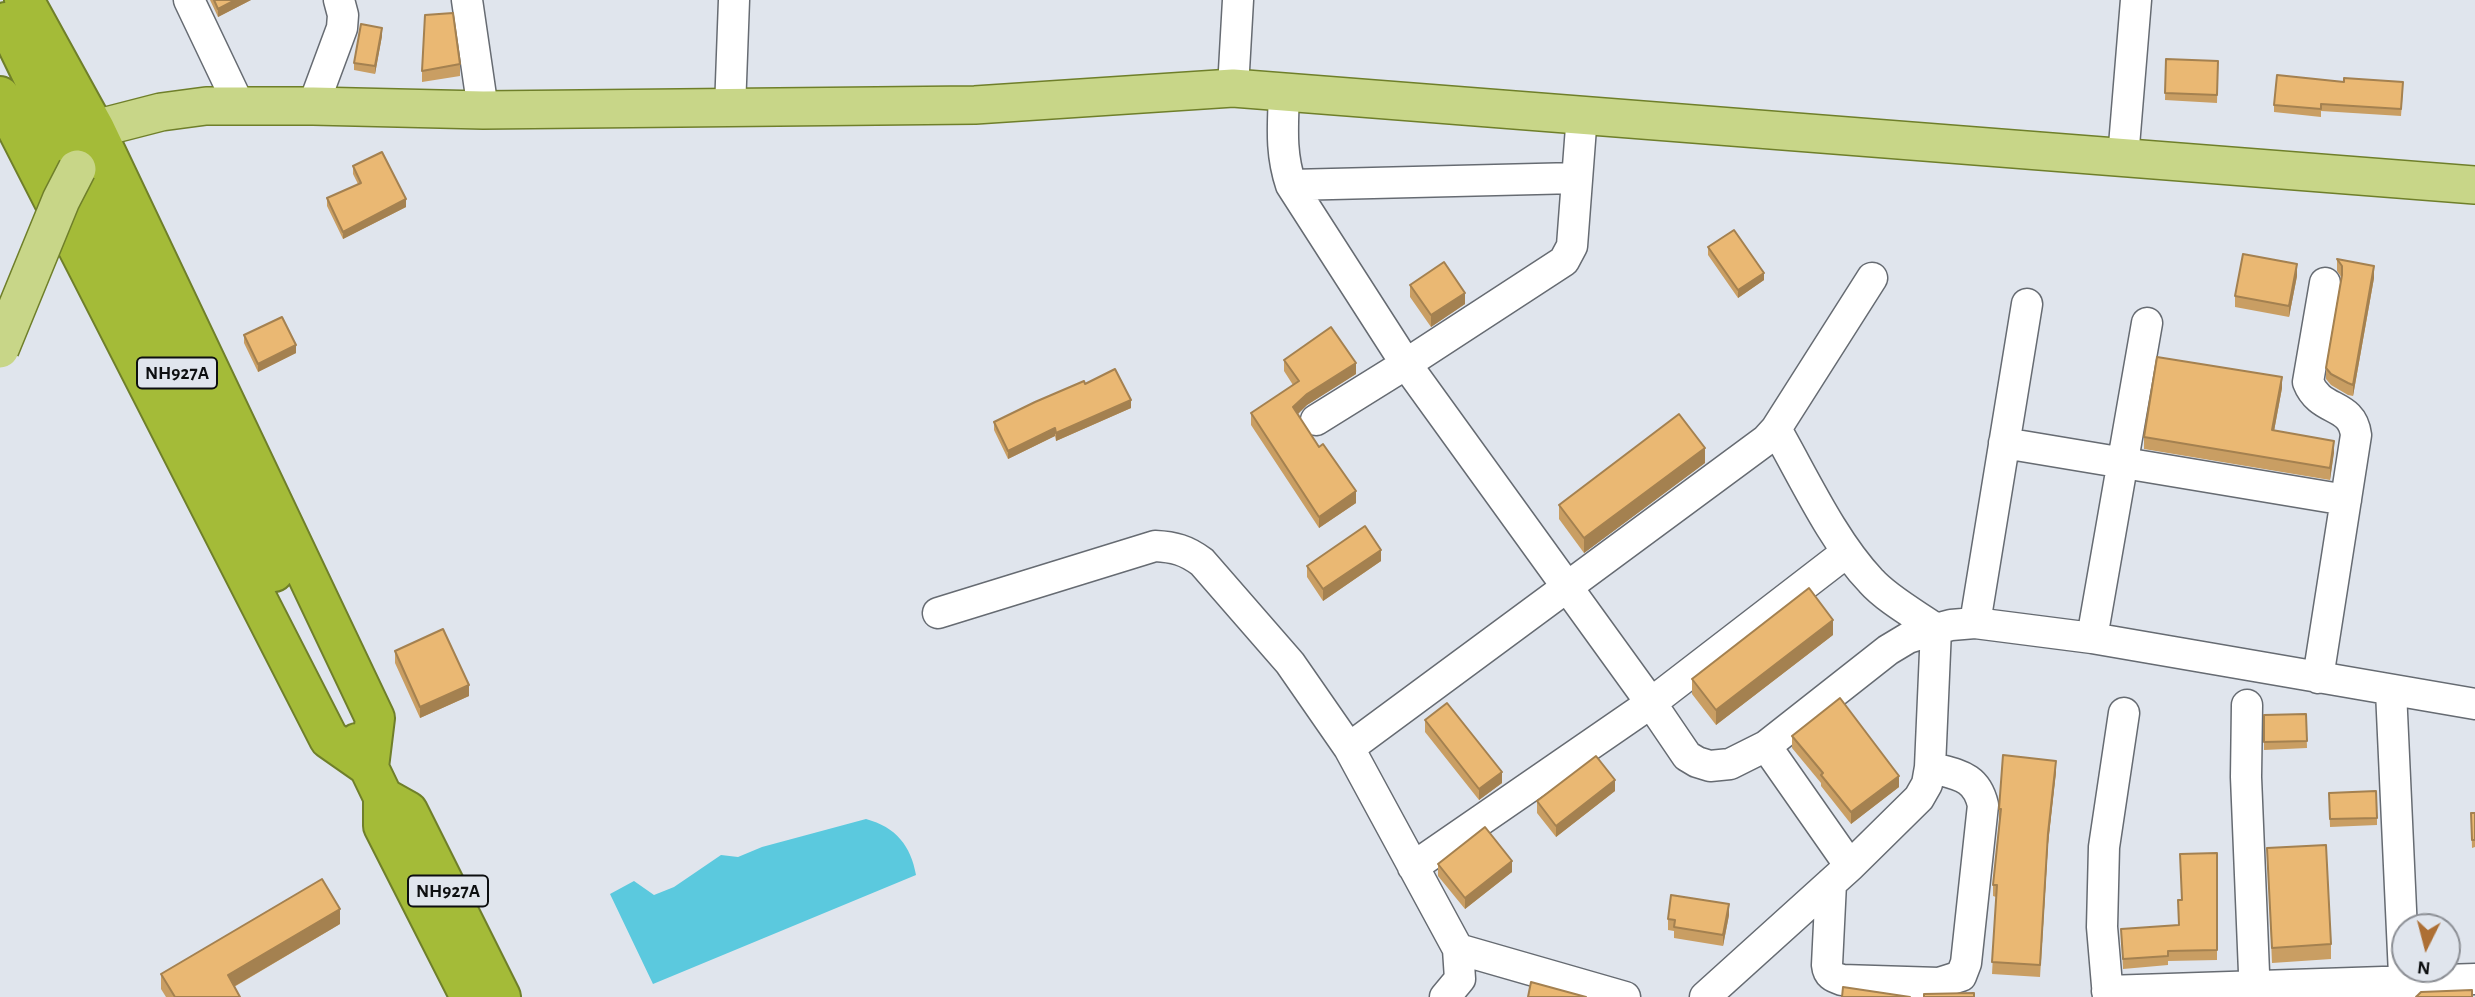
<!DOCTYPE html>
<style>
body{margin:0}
#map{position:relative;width:2475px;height:997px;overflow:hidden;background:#e0e5ed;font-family:"Alegreya Sans",sans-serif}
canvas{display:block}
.north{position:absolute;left:2391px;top:913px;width:70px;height:70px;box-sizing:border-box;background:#e0e5ed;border:2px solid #8c8f95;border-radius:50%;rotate:186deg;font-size:19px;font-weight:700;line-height:28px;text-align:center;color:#0d0f11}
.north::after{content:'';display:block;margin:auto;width:24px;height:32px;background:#ad6f34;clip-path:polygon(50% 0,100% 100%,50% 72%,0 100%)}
</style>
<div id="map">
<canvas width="2475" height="997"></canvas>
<div class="north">N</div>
</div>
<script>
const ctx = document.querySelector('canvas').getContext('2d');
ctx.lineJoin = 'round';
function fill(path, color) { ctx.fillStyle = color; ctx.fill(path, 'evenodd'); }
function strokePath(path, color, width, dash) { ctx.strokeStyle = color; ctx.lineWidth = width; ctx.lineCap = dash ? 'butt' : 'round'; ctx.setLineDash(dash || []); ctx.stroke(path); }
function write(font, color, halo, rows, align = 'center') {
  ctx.font = font + ' "Alegreya Sans",sans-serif'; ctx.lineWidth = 5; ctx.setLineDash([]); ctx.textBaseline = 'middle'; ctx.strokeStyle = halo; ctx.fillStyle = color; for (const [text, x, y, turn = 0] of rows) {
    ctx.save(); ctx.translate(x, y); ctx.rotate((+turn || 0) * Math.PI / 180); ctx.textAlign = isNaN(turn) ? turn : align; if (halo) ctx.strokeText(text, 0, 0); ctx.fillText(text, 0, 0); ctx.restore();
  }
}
fill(new Path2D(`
 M866,819c30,8 45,27 50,56l-263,109 -43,-90 24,-13 20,14 20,-8 47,-32 17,2 24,-10z`), '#5bc9de');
const minor = new Path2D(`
 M189,0l51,107
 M467,0l16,110
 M1233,88l5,-88
 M1284,92c-1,34 -4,60 7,93l115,179 245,339 36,53 10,6 13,4 20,-2 36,-18 122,-96 20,-12 28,-9 15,-4 24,-2 117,15 383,66
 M313,106l29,-78 1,-13 -4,-15
 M730,109l4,-109
 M2123,158l13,-158
 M1291,185l286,-7
 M1316,420l90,-56 158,-103 8,-15 10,-132
 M2004,443l342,57
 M938,613l217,-67c19,1 31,4 47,16l88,101 59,85 109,201 2,30 -15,18
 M1975,623l52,-319
 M2092,638l55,-315
 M2318,678l38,-243c-4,-33 -36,-22 -48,-53l17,-99
 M2391,691l14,306
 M2247,705l-1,72 9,220
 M1766,746l84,120
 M1349,748l417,-308 10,-11 96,-151
 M1413,867l238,-164 196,-151
 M1831,883l-4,82c1,10 6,12 15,15l97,3 22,-7 5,-13 17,-158c-7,-30 -26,-30 -53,-38
 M1458,949l167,48
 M2107,991l368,-12
 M1705,997l145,-131 69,-68 8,-14 3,-17 6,-138c-20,-14 -49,-30 -65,-48 -38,-40 -67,-103 -95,-152
 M2108,997l-6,-70 2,-80 20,-134`);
const major = new Path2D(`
 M95,129l66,-17 45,-6h107l170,4 492,-5 258,-17 1242,97`);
const highway = new Path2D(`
 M6,22l268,550
 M0,96l329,643 40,28 6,-49 -280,-589 -71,-129
 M357,743l26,54v29l87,171
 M383,797l25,14 93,186`);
strokePath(minor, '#666b72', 33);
strokePath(major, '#6f7f2a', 40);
strokePath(highway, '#6f7f2a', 42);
strokePath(minor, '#fff', 30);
strokePath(major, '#c8d688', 37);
strokePath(highway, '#a4bb38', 38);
const majorBridge = new Path2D(`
 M0,349l61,-149 16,-31`);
strokePath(majorBridge, '#6f7f2a', 40, []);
strokePath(majorBridge, '#c8d688', 37);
fill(new Path2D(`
 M210,0h41l-33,17z
 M382,36l-7,38 -21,-4v-7z
 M2166,59l52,2 -1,42 -52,-3z
 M460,64v12l-38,6v-11z
 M2403,90l-2,26 -80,-5v6l-47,-5v-7z
 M353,166l53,41 -63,32 -16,-33v-8l31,-14 -5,-10z
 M1708,247l56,33 -26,18 -30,-43z
 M2337,259l37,19 -21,118 -5,-1 -17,-10 -5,-6v-11l16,-90 -5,-7z
 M2297,276l-8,41 -54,-10v-11z
 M1410,285l55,19 -34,23 -21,-30z
 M244,335l52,18 -38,19 -14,-29z
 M1284,360l72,14 -49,31 -10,9 59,89 -37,25 -68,-103v-12l42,-28 -9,-14z
 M1085,384l46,24 -75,33 -1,-5 -47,23 -14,-29v-8z
 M2282,388l-8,43 60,21 -4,28 -186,-31v-12z
 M1705,463l-121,90 -25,-34v-14z
 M1381,561l-58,40 -16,-24v-11z
 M1833,635l-117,90 -24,-31v-15z
 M395,651l74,45 -49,22 -25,-55z
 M2306,714l1,34 -43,2v-35z
 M1425,720l77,63 -23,17 -54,-68z
 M1792,736l107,51 -48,37 -30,-38v-3l-29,-35z
 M2056,772l-8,72 -8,133 -48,-3 4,-77 -3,-1v-11l7,-65h-1v-11z
 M1615,791l-59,46 -19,-24v-12z
 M2329,793l48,25v7l-47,2z
 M2471,813h4v34l-3,1z
 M2267,848l64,96v15l-59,4z
 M2217,853v107l-49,1v4l-45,4 -2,-40 58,-4 3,-25z
 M1438,864l74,8 -47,37 -27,-33z
 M1729,915l-6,31 -49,-8v-7l-6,-1v-11z
 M340,924l-106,63 6,10h-74l-5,-8v-15z`), '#c99e63');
fill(new Path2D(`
 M235,0h16l-33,17v-8z
 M382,28v8l-7,38v-8z
 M406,199v8l-63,32v-7z
 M2297,264v12l-8,41v-11z
 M2374,266v12l-21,118v-11z
 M1764,273v7l-26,18v-8z
 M1465,293v11l-34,23v-12z
 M296,345v8l-38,19v-8z
 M1356,363v11l-49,31 -14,14v-12l14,-13z
 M2282,377v11l-10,54v-12z
 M1131,400v8l-75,33v-8z
 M1055,428v8l-47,23v-8z
 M2334,441v11l-4,28v-12z
 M1705,448v15l-121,90v-15z
 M1356,491v12l-37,25v-11z
 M1381,550v11l-58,40v-12z
 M1833,620v15l-117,90v-15z
 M469,685v11l-49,22v-11z
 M2056,761v11l-8,72 -8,133 8,-144z
 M1502,772v11l-23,17v-11z
 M1899,776v11l-48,37v-12z
 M1615,780v11l-59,46v-11z
 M1512,861v11l-47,37v-11z
 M1729,904v11l-6,31v-11z
 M340,909v15l-112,66v-15z`), '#a48150');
const building = new Path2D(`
 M214,0h21l-17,9z
 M453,13l7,51 -38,7 3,-56z
 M361,24l21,4 -7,38 -21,-3z
 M2166,59l52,2 -1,34 -52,-2z
 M2277,75l67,7v-4l59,4 -2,27 -80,-5v5l-47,-4z
 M382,152l24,47 -63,33 -16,-34 34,-15 -8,-17z
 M1734,230l30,43 -26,17 -30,-43z
 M2243,254l54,10 -8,42 -54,-10z
 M2337,259l37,7 -21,119 -5,-2 -17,-9 -5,-6 16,-93v-9z
 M1444,262l21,31 -34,22 -21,-30z
 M282,317l14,28 -38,19 -14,-29z
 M1331,327l25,36 -49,31 -14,13 26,40 4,-3 33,47 -37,26 -68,-104 48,-32 -15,-21z
 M2157,357l125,20 -10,53 62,11 -4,27 -186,-31z
 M1115,369l16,31 -75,33 -1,-5 -47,23 -14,-29 41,-20 49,-21 1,3z
 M1679,414l26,34 -121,90 -25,-33z
 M1365,526l16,24 -58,39 -16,-23z
 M1809,588l24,32 -117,90 -24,-31z
 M443,629l26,56 -49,22 -25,-56z
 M1840,698l59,78 -48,36 -30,-37 2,-2 -31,-37z
 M1447,703l55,69 -23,17 -54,-69z
 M2306,714l1,27 -43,1v-27z
 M2003,755l53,6 -8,72 -8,132 -48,-3 5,-77h-4l8,-76h-2z
 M1596,756l19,24 -59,46 -19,-25z
 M2376,791l1,27 -47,1 -1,-26z
 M2471,813h4v27h-3z
 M1485,827l27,34 -47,37 -27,-34z
 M2326,845l5,99 -59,4 -5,-100z
 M2217,853v97l-49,1v5l-45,3 -2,-30 58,-4 -1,-25h4l-2,-46z
 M322,879l18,30 -112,66 12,22h-65l-14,-23z
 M1671,895l58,9 -6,31 -49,-8 1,-7 -7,-1z
 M1531,982l55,15h-58z
 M1843,987l67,10h-68z
 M2472,990v7h-56l5,-5z
 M1974,993v4h-50v-3z`);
fill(building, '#eab873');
strokePath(building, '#a48150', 2);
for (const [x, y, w] of [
 [177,373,80],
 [448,891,80]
]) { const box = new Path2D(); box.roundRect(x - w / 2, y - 15.5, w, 31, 5); ctx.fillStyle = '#e0e5ed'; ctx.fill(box); strokePath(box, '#0d0f11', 2); }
write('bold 19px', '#0d0f11', null, [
 ["NH927A",177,373],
 ["NH927A",448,891]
]);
</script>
